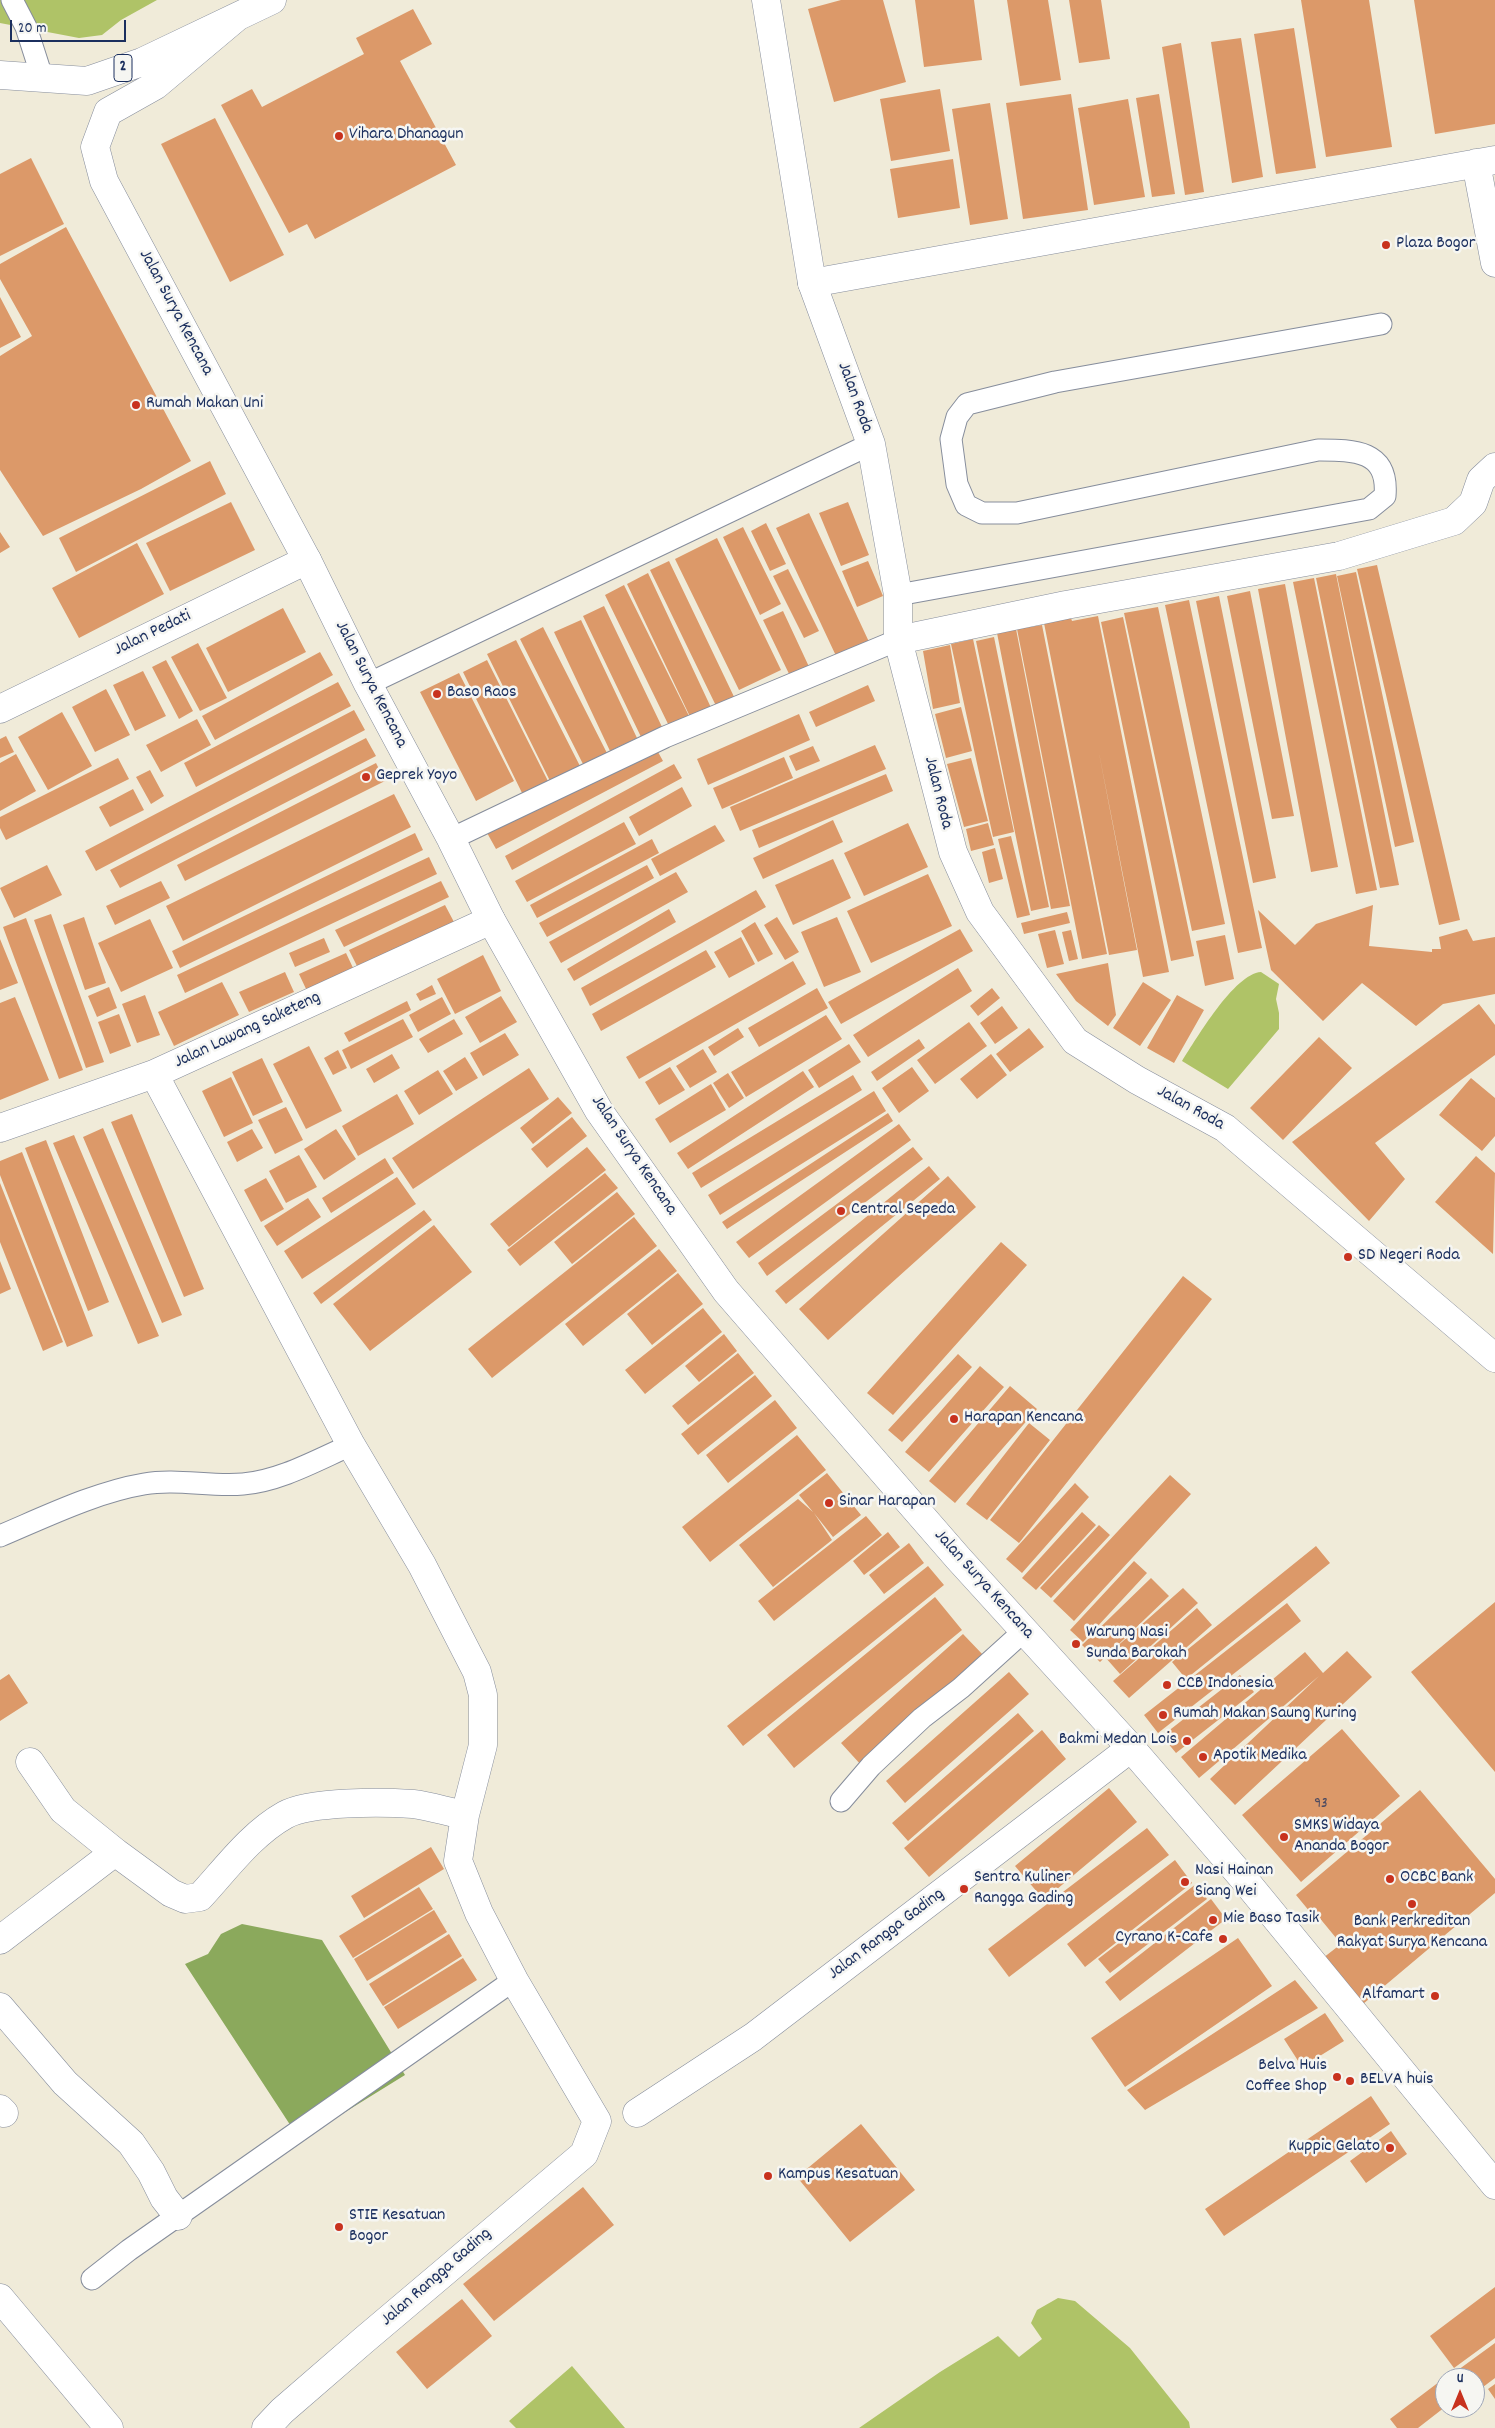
<!DOCTYPE html>
<style>
body{margin:0}
#map{position:relative;width:1495px;height:2428px;overflow:hidden;background:#f0ebd9;font-family:Dekko,sans-serif}
canvas{display:block}
.north{position:absolute;left:1435px;top:2368px;width:50px;height:50px;box-sizing:border-box;background:#f6f6f2;border:1px solid #9ea6b7;border-radius:50%;rotate:0deg;font-size:14px;font-weight:700;line-height:20px;text-align:center;color:#1b2f5e}
.north::after{content:'';display:block;margin:auto;width:18px;height:22px;background:#c8321e;clip-path:polygon(50% 0,100% 100%,50% 72%,0 100%)}
.scale{position:absolute;left:10px;top:20px;width:116px;height:22px;box-sizing:border-box;border:2px solid #1b2f5e;border-top:0;padding-left:6px;font-size:15px;line-height:18px;white-space:nowrap;color:#1b2f5e;-webkit-text-stroke:4px #f6f6f2;paint-order:stroke}
</style>
<div id="map">
<canvas width="1495" height="2428"></canvas>
<div class="north">U</div>
<div class="scale">20 m</div>
</div>
<script>
const ctx = document.querySelector('canvas').getContext('2d');
ctx.lineJoin = 'round';
function fill(path, color) { ctx.fillStyle = color; ctx.fill(path, 'evenodd'); }
function strokePath(path, color, width, dash) { ctx.strokeStyle = color; ctx.lineWidth = width; ctx.lineCap = dash ? 'butt' : 'round'; ctx.setLineDash(dash || []); ctx.stroke(path); }
function write(font, color, halo, rows, align = 'center') {
  ctx.font = font + ' Dekko,sans-serif'; ctx.lineWidth = 5; ctx.setLineDash([]); ctx.textBaseline = 'middle'; ctx.strokeStyle = halo; ctx.fillStyle = color; for (const [text, x, y, turn = 0] of rows) {
    ctx.save(); ctx.translate(x, y); ctx.rotate((+turn || 0) * Math.PI / 180); ctx.textAlign = isNaN(turn) ? turn : align; if (halo) ctx.strokeText(text, 0, 0); ctx.fillText(text, 0, 0); ctx.restore();
  }
}
fill(new Path2D(`
 M0,0h157l-36,20 -19,15 -23,3 -79,-15z
 M1261,972l18,12 -3,15 3,14v16l-51,60 -46,-28c15,-23 52,-87 79,-89z
 M1058,2298l17,3 55,47 59,74 1,6h-331l81,-56 58,-36 21,21 23,-18 -11,-16 6,-13z
 M572,2366l53,62h-109l-7,-7z`), '#afc367');
fill(new Path2D(`
 M242,1924l80,16 83,135 -105,65 -115,-176 23,-10 13,-20z`), '#8ba95c');
fill(new Path2D(`
 M841,0h42l23,82 -72,20 -26,-93z
 M915,0h59l8,60 -58,7z
 M1007,0h41l13,80 -41,6z
 M1069,0h32l9,59 -31,4z
 M1301,0h68l23,147 -66,10z
 M1414,0h81v124l-60,10z
 M413,9l19,35 -32,17 56,104 -141,74 -8,-15 -18,9 -68,-128 31,-16 10,18 102,-53 -8,-16z
 M1294,28l22,140 -40,6 -22,-140z
 M1241,38l22,139 -31,6 -21,-141z
 M1181,43l23,149 -19,3 -23,-148z
 M940,89l10,62 -59,10 -11,-62z
 M1071,94l17,116 -65,9 -17,-116z
 M1159,94l16,100 -23,3 -16,-99z
 M1128,99l17,98 -51,8 -16,-97z
 M990,103l18,116 -38,6 -18,-116z
 M215,118l69,137 -54,27 -69,-138z
 M31,158l33,66 -64,32v-82z
 M953,159l7,49 -62,10 -8,-49z
 M66,227l125,234 -50,28 -98,47 -43,-66v-114l32,-20 -32,-57v-15z
 M0,297l21,40 -21,11z
 M210,461l16,33 -150,78 -17,-34z
 M231,502l24,48 -85,41 -24,-48z
 M848,502l21,53 -28,11 -22,-53z
 M809,513l61,131 -33,14 -61,-130z
 M766,523l20,41 -16,7 -19,-40z
 M743,527l38,77 -21,11 -37,-78z
 M0,532l10,15 -10,6z
 M717,538l64,132 -42,20 -64,-131z
 M137,543l27,51 -85,44 -27,-50z
 M669,561l68,142 -18,9 -69,-142z
 M868,561l15,35 -26,11 -15,-36z
 M1377,565l83,355 -21,5 -82,-356z
 M788,569l31,62 -15,7 -31,-62z
 M1356,572l58,270 -19,5 -58,-271z
 M648,573l66,141 -21,9 -66,-139z
 M1336,574l63,311 -19,3 -64,-310z
 M1314,578l63,312 -21,4 -63,-312z
 M1285,584l53,283 -27,5 -53,-283z
 M624,585l66,133 -20,10 -65,-133z
 M1250,591l44,225 -22,3 -45,-223z
 M1219,596l57,282 -23,5 -57,-282z
 M1189,600l73,348 -24,5 -73,-348z
 M604,606l59,123 -21,10 -59,-123z
 M1158,607l67,317 -33,7 -68,-318z
 M283,608l23,44 -78,40 -22,-44z
 M783,611l28,60 -19,9 -29,-60z
 M1098,616l71,356 -26,5 -45,-229 39,202 -28,5 -65,-332 27,-5 1,3z
 M1123,617l71,339 -23,5 -70,-339z
 M581,620l56,118 -27,13 -56,-119z
 M1042,625l65,329 -25,5 -65,-330z
 M543,627l67,132 -24,11 -66,-131z
 M1016,629l54,277 -19,3 -54,-276z
 M994,637l55,270 -18,4 -55,-270z
 M973,639l41,193 -21,5 -42,-193z
 M516,640l66,130 -30,15 -65,-131z
 M198,643l29,55 -27,13 -29,-54z
 M950,645l10,58 -27,6 -10,-58z
 M320,652l13,23 -118,65 -13,-24z
 M166,660l27,51 -14,8 -27,-52z
 M487,660l62,123 -26,12 -60,-123z
 M143,671l23,45 -31,15 -22,-46z
 M459,673l55,108 -38,20 -56,-109z
 M338,682l13,24 -155,81 -12,-24z
 M868,685l7,16 -59,26 -7,-15z
 M106,689l24,46 -35,17 -23,-45z
 M961,707l11,44 -26,7 -11,-44z
 M354,710l11,20 -269,141 -11,-20z
 M62,712l30,54 -44,24 -30,-53z
 M799,714l11,26 -102,45 -11,-26z
 M197,719l14,26 -50,27 -15,-27z
 M6,736l8,16 -14,6v-19z
 M366,738l10,18 -256,132 -10,-18z
 M653,743l10,18 -167,88 -10,-18z
 M875,745l11,24 -146,62 -10,-24z
 M813,746l7,15 -24,10 -7,-15z
 M16,754l20,37 -36,20v-48z
 M784,757l9,21 -71,31 -9,-21z
 M118,758l11,21 -123,61 -6,-12v-11z
 M971,758l17,63 -24,6 -17,-63z
 M376,763l9,18 -200,100 -8,-16z
 M674,764l8,14 -170,92 -7,-14z
 M150,770l14,26 -13,8 -15,-27z
 M886,774l7,17 -134,57 -7,-18z
 M682,787l10,19 -53,30 -10,-19z
 M133,789l11,21 -34,17 -11,-20z
 M394,794l17,33 -228,114 -17,-35z
 M833,820l10,22 -80,37 -10,-21z
 M624,822l12,22 -109,58 -12,-21z
 M908,823l20,44 -64,29 -20,-43z
 M988,823l6,22 -23,6 -5,-22z
 M715,825l10,16 -65,35 -9,-17z
 M415,833l8,17 -243,118 -8,-17z
 M1011,836l19,79 -13,3 -19,-79z
 M652,839l7,14 -122,65 -7,-13z
 M995,848l8,31 -14,4 -7,-31z
 M429,857l8,17 -252,119 -8,-18z
 M833,859l18,39 -58,27 -18,-40z
 M47,865l15,30 -48,23 -14,-30z
 M647,865l7,13 -107,59 -8,-14z
 M676,872l12,20 -127,71 -12,-21z
 M928,874l24,52 -81,37 -24,-52z
 M161,881l9,17 -55,27 -9,-19z
 M441,881l8,16 -105,50 -9,-17z
 M756,890l10,17 -176,99 -9,-18z
 M445,905l9,17 -96,46 -9,-18z
 M1373,905l-4,41 63,6v-3h9l-2,-12 28,-8 6,12 22,-4v57l-52,10 -27,22 -54,-43 -39,38 -52,-51 -13,-60 37,35 21,-21z
 M669,909l7,13 -102,59 -7,-12z
 M1067,912l3,11 -46,11 -3,-11z
 M51,914l53,148 -18,6 -52,-148z
 M84,917l22,66 -21,7 -22,-65z
 M777,917l22,35 -14,8 -21,-35z
 M837,917l24,55 -37,15 -23,-55z
 M26,918l57,152 -24,9 -56,-152z
 M150,919l23,49 -52,24 -23,-49z
 M755,922l18,32 -15,8 -17,-31z
 M960,929l13,22 -132,73 -13,-22z
 M1055,930l9,34 -17,4 -9,-34z
 M1071,930l7,29 -9,2 -7,-29z
 M1225,935l9,44 -29,7 -9,-45z
 M741,937l14,27 -26,14 -15,-26z
 M324,938l6,14 -35,15 -6,-14z
 M0,939l18,44 -18,7z
 M706,950l10,17 -115,64 -9,-17z
 M346,953l8,17 -47,21 -8,-17z
 M483,955l18,36 -46,23 -18,-35z
 M793,961l13,23 -167,95 -13,-22z
 M1108,963l8,52 -8,11 -32,-25 -20,-27z
 M958,968l14,23 -104,66 -15,-22z
 M285,972l9,20 -45,20 -10,-20z
 M222,982l17,33 -65,31 -16,-34z
 M1143,982l28,18 -31,46 -27,-18z
 M432,985l4,9 -16,7 -4,-7z
 M109,987l8,21 -20,9 -9,-21z
 M817,988l11,20 -69,39 -11,-19z
 M992,988l8,10 -22,18 -8,-10z
 M145,995l15,40 -23,8 -15,-39z
 M1177,995l27,15 -30,53 -27,-15z
 M501,996l16,26 -37,21 -15,-26z
 M15,997l34,83 -49,20v-97z
 M442,997l9,17 -33,18 -9,-17z
 M407,1001l4,9 -62,32 -5,-9z
 M1479,1004l16,21v30l-120,88 30,36 -36,42 -77,-79z
 M1002,1006l16,22 -23,16 -15,-21z
 M119,1014l12,32 -21,8 -12,-32z
 M826,1015l16,24 -96,58 -15,-25z
 M403,1019l10,18 -62,32 -9,-19z
 M454,1019l9,15 -35,19 -9,-14z
 M969,1022l18,24 -52,38 -18,-24z
 M738,1028l6,9 -30,19 -6,-9z
 M1029,1028l15,19 -34,25 -14,-18z
 M505,1033l14,22 -36,21 -13,-23z
 M1319,1037l33,31 -69,72 -33,-32z
 M919,1039l6,9 -48,33 -6,-9z
 M849,1044l12,18 -42,26 -11,-18z
 M309,1046l33,65 -36,18 -33,-65z
 M703,1049l14,23 -27,16 -14,-22z
 M338,1050l9,18 -14,7 -9,-17z
 M392,1054l8,14 -26,15 -8,-14z
 M991,1054l16,21 -30,24 -17,-20z
 M465,1057l13,21 -22,13 -13,-20z
 M262,1058l21,44 -30,14 -21,-44z
 M670,1067l15,23 -26,15 -14,-23z
 M912,1067l17,24 -30,22 -17,-25z
 M529,1068l20,31 -136,90 -21,-31z
 M438,1070l15,24 -34,21 -15,-24z
 M803,1071l11,16 -126,82 -11,-16z
 M728,1073l16,25 -15,10 -16,-25z
 M853,1075l9,15 -161,98 -9,-15z
 M231,1077l22,46 -29,14 -22,-46z
 M1471,1078l24,20v38l-13,15 -43,-36z
 M711,1084l15,26 -56,33 -15,-24z
 M874,1091l12,20 -166,104 -12,-20z
 M397,1094l17,30 -56,32 -16,-30z
 M558,1097l14,16 -39,31 -13,-16z
 M286,1107l17,33 -28,14 -17,-34z
 M888,1113l5,8 -166,108 -5,-7z
 M132,1114l72,175 -20,8 -73,-175z
 M572,1117l15,19 -40,32 -16,-19z
 M899,1124l12,16 -162,118 -13,-16z
 M103,1128l79,187 -20,8 -79,-186z
 M252,1129l11,19 -26,14 -10,-20z
 M336,1129l20,30 -32,21 -20,-31z
 M74,1135l85,201 -21,8 -85,-201z
 M46,1140l63,162 -21,9 -63,-163z
 M587,1147l19,23 -97,77 -19,-23z
 M913,1147l10,12 -156,117 -9,-13z
 M22,1152l71,184 -26,11 -67,-172v-14z
 M299,1155l18,32 -31,16 -17,-32z
 M1476,1156l19,17 -2,81 -58,-52z
 M385,1158l9,15 -63,40 -9,-15z
 M929,1166l11,13 -154,125 -11,-13z
 M605,1173l13,15 -98,78 -13,-16z
 M948,1176l28,31 -148,133 -29,-31z
 M397,1177l19,27 -114,75 -18,-28z
 M266,1178l18,31 -23,13 -17,-32z
 M0,1183l63,159 -20,9 -43,-109z
 M617,1192l18,22 -63,50 -18,-22z
 M308,1198l13,19 -44,29 -13,-20z
 M424,1210l8,10 -111,84 -8,-11z
 M634,1217l23,29 -165,132 -24,-29z
 M434,1225l38,47 -102,79 -37,-47z
 M1001,1242l26,23 -134,150 -26,-22z
 M659,1249l18,22 -94,75 -18,-22z
 M0,1261l11,28 -11,5z
 M678,1273l25,31 -51,41 -25,-31z
 M1183,1276l29,23 -193,244 -29,-23z
 M703,1308l19,24 -77,62 -20,-24z
 M724,1334l13,17 -38,31 -14,-16z
 M738,1353l16,20 -66,52 -16,-19z
 M958,1354l14,13 -70,75 -14,-12z
 M980,1366l24,21 -75,85 -24,-20z
 M755,1375l17,21 -74,59 -17,-21z
 M1010,1386l27,23 -82,94 -26,-22z
 M775,1400l22,28 -69,55 -22,-28z
 M1029,1423l21,17 -63,80 -21,-16z
 M797,1435l29,35 -116,92 -28,-35z
 M827,1473l34,42 -28,22 -19,-24 18,27 -59,47 -34,-42 59,-46 15,13 -14,-17z
 M1170,1475l21,19 -117,127 -21,-20z
 M1075,1483l14,14 -67,76 -16,-14z
 M1082,1512l14,13 -60,65 -14,-12z
 M866,1516l16,19 -108,86 -16,-20z
 M1099,1525l11,10 -59,63 -11,-10z
 M888,1532l12,15 -36,28 -11,-14z
 M909,1543l15,20 -40,31 -15,-19z
 M1316,1546l14,17 -144,116 -14,-17z
 M1134,1561l13,12 -64,69 -13,-12z
 M928,1566l16,19 -201,161 -16,-20z
 M1151,1578l18,18 -69,66 -18,-17z
 M1183,1588l15,15 -78,71 -15,-17z
 M935,1597l27,33 -168,138 -27,-33z
 M1495,1602v170l-84,-100z
 M1287,1603l14,18 -143,112 -14,-18z
 M1197,1608l15,17 -83,73 -16,-17z
 M963,1634l22,23 -123,109 -21,-23z
 M1347,1651l25,26 -137,128 -25,-26 109,-103 -120,102 -18,-21 124,-105 18,21z
 M1009,1672l20,22 -124,109 -19,-22z
 M9,1674l19,29 -28,18v-41z
 M1240,1675l14,17 -78,61 -14,-17z
 M1018,1713l16,18 -126,110 -16,-18z
 M1342,1729l58,67 -99,86 -59,-67z
 M1042,1730l24,29 -137,118 -25,-29z
 M1109,1788l28,34 -93,78 -29,-34z
 M1420,1790l75,89v14l-132,111 -40,-46 18,-14 -23,-28 -3,2 -19,-23z
 M1147,1828l22,27 -160,122 -21,-28z
 M431,1847l13,22 -80,49 -13,-22z
 M1175,1860l17,23 -107,84 -18,-23z
 M1196,1884l11,15 -97,74 -12,-14z
 M419,1887l14,22 -80,49 -14,-22z
 M1211,1899l15,20 -106,82 -15,-19z
 M434,1910l13,22 -80,49 -13,-22z
 M449,1934l13,22 -79,50 -14,-22z
 M1238,1938l34,48 -147,101 -34,-49z
 M463,1958l14,22 -79,49 -14,-22z
 M1295,1980l23,28 -173,102 -18,-20z
 M1325,2013l19,28 -42,26 -18,-28z
 M1371,2096l19,28 -166,112 -19,-27z
 M861,2124l54,66 -65,52 -53,-65z
 M1391,2131l16,23 -41,29 -16,-22z
 M583,2187l31,38 -120,96 -31,-37z
 M1495,2287v51l-41,30 -24,-32z
 M462,2299l30,37 -65,53 -31,-37z
 M1495,2343v35l-20,15v-15h-11l-6,-8z
 M1439,2382l6,8v17l-27,21h-21l-7,-9z
 M1495,2384v15l-7,-10z`), '#dc9969');
const lane = new Path2D(`
 M12,0l14,27 17,53
 M898,595l471,-86 16,-13c4,-47 -33,-46 -67,-46l-301,63h-35l-16,-8 -9,-21 -6,-45 6,-22 10,-13 88,-22 326,-58
 M368,684l503,-240
 M451,839l214,-102 233,-97
 M0,1536c45,-19 96,-44 144,-52 32,-6 66,3 99,0 37,-3 74,-24 108,-39
 M841,1801l30,-35 51,-48 39,-30 63,-57
 M92,2279l37,-29 385,-270`);
const street = new Path2D(`
 M1476,163l19,100
 M812,283l683,-123
 M898,640l168,-35 273,-49 115,-35 19,-18 8,-23 14,-13
 M0,709l307,-149
 M154,1074l197,371 71,120 55,107 6,23v50l-18,70 -7,46 21,52 35,67 83,141 -13,33 -220,186 -82,71 -16,17
 M0,1128l154,-54 337,-154
 M115,1852l56,41 14,6 15,-2c26,-28 51,-63 85,-82 25,-14 98,-13 128,-11 17,2 35,8 52,11
 M0,1940l115,-88 -52,-42 -33,-48
 M0,2007l65,76 66,60 20,29 13,26 14,18
 M0,2109l4,4
 M637,2113l116,-76 378,-289
 M0,2298l109,130`);
const secondary = new Path2D(`
 M766,0l46,283 59,161 27,151v45l55,212 27,60 95,129 62,39 88,48 270,230`);
const primary = new Path2D(`
 M237,17l-81,68 -48,27 -13,35 9,34 203,379 61,124 83,155 40,81 108,191 127,180 232,267 173,190 112,130 252,307
 M0,75l87,6 55,-19 130,-62`);
strokePath(lane, '#868d9c', 23);
strokePath(street, '#868d9c', 29);
strokePath(secondary, '#868d9c', 29);
strokePath(primary, '#868d9c', 29);
strokePath(lane, '#fff', 21);
strokePath(street, '#fff', 28);
strokePath(secondary, '#fff', 28);
strokePath(primary, '#fff', 28);
for (const [x, y, r, color] of [
 [339,136,5,"#c8321e"],
 [1386,245,5,"#c8321e"],
 [136,405,5,"#c8321e"],
 [437,694,5,"#c8321e"],
 [366,777,5,"#c8321e"],
 [841,1211,5,"#c8321e"],
 [1348,1257,5,"#c8321e"],
 [954,1419,5,"#c8321e"],
 [829,1503,5,"#c8321e"],
 [1076,1644,5,"#c8321e"],
 [1167,1685,5,"#c8321e"],
 [1163,1715,5,"#c8321e"],
 [1187,1741,5,"#c8321e"],
 [1203,1757,5,"#c8321e"],
 [1284,1837,5,"#c8321e"],
 [1390,1879,5,"#c8321e"],
 [1185,1882,5,"#c8321e"],
 [964,1889,5,"#c8321e"],
 [1412,1904,5,"#c8321e"],
 [1213,1920,5,"#c8321e"],
 [1223,1939,5,"#c8321e"],
 [1435,1996,5,"#c8321e"],
 [1337,2077,5,"#c8321e"],
 [1350,2081,5,"#c8321e"],
 [1390,2148,5,"#c8321e"],
 [768,2176,5,"#c8321e"],
 [339,2227,5,"#c8321e"]
]) { const dot = new Path2D(); dot.arc(x, y, r, 0, 2 * Math.PI); ctx.fillStyle = color; ctx.fill(dot); strokePath(dot, '#f6f6f2', 2); }
write('15px', '#4b4a61', null, [
 ["93",1321,1805]
]);
for (const [x, y, w] of [
 [123,68,18]
]) { const box = new Path2D(); box.roundRect(x - w / 2, y - 13.5, w, 27, 4); ctx.fillStyle = '#f6f6f2'; ctx.fill(box); strokePath(box, '#1b2f5e', 1); }
write('bold 16px', '#1b2f5e', null, [
 ["2",123,68]
]);
write('18px', '#1b2f5e', '#f6f6f2', [
 ["Vihara Dhanagun",349,136],
 ["Plaza Bogor",1396,245],
 ["Rumah Makan Uni",146,405],
 ["Baso Raos",447,694],
 ["Geprek Yoyo",376,777],
 ["Central Sepeda",851,1211],
 ["SD Negeri Roda",1358,1257],
 ["Harapan Kencana",964,1419],
 ["Sinar Harapan",839,1503],
 ["Warung Nasi",1086,1634],
 ["Sunda Barokah",1086,1655],
 ["CCB Indonesia",1177,1685],
 ["Rumah Makan Saung Kuring",1173,1715],
 ["Bakmi Medan Lois",1177,1741,"right"],
 ["Apotik Medika",1213,1757],
 ["SMKS Widaya",1294,1827],
 ["Ananda Bogor",1294,1848],
 ["Nasi Hainan",1195,1872],
 ["Siang Wei",1195,1893],
 ["Sentra Kuliner",974,1879],
 ["Rangga Gading",974,1900],
 ["OCBC Bank",1400,1879],
 ["Mie Baso Tasik",1223,1920],
 ["Bank Perkreditan",1412,1923,"center"],
 ["Rakyat Surya Kencana",1412,1944,"center"],
 ["Cyrano K-Cafe",1213,1939,"right"],
 ["Alfamart",1425,1996,"right"],
 ["Belva Huis",1327,2067,"right"],
 ["Coffee Shop",1327,2088,"right"],
 ["BELVA huis",1360,2081],
 ["Kuppic Gelato",1380,2148,"right"],
 ["Kampus Kesatuan",778,2176],
 ["STIE Kesatuan",349,2217],
 ["Bogor",349,2238]
], 'left');
write('18px', '#1b2f5e', '#f6f6f2', [
 ["Jalan Surya Kencana",175,313,62],
 ["Jalan Roda",854,398,70],
 ["Jalan Pedati",153,634,-26],
 ["Jalan Surya Kencana",370,685,63],
 ["Jalan Roda",937,793,76],
 ["Jalan Lawang Saketeng",248,1031,-25],
 ["Jalan Roda",1190,1109,29],
 ["Jalan Surya Kencana",633,1156,56],
 ["Jalan Surya Kencana",983,1585,48],
 ["Jalan Rangga Gading",887,1935,-37],
 ["Jalan Rangga Gading",437,2278,-41]
]);
</script>
